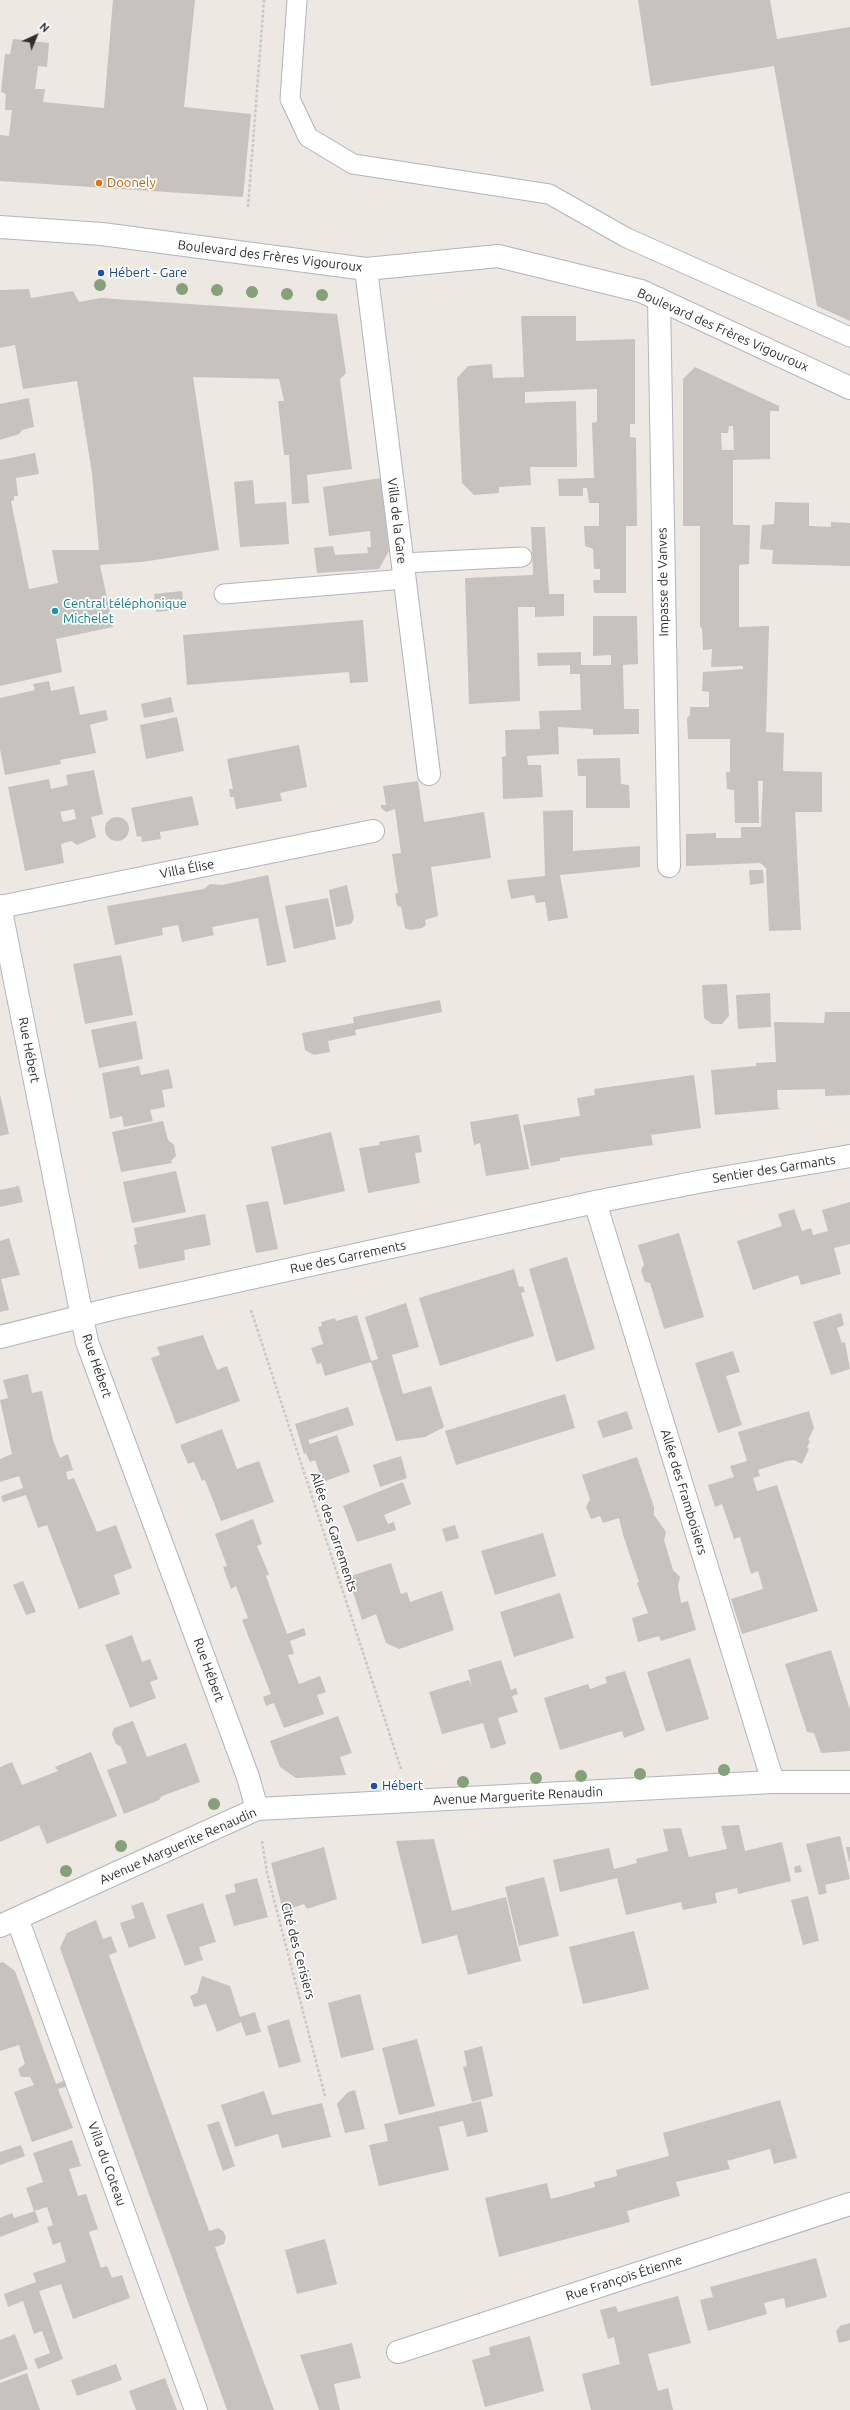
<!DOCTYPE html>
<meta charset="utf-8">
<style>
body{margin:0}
#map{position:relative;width:850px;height:2410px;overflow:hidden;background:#ede8e2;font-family:Ubuntu,sans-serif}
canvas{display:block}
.north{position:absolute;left:16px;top:16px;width:40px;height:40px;-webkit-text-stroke:3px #fff;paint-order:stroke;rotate:44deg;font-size:11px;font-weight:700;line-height:16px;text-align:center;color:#2d2d2d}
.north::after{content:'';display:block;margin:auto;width:14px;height:18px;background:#2d2d2d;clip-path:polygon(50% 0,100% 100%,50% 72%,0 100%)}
</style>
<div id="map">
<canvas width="850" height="2410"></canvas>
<div class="north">N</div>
</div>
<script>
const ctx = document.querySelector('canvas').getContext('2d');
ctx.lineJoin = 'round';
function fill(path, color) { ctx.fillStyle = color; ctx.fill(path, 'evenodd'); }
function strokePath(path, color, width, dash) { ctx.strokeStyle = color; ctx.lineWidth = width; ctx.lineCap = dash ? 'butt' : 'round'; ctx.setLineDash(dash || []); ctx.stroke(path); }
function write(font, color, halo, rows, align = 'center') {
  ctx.font = font + ' Ubuntu,sans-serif'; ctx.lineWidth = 3.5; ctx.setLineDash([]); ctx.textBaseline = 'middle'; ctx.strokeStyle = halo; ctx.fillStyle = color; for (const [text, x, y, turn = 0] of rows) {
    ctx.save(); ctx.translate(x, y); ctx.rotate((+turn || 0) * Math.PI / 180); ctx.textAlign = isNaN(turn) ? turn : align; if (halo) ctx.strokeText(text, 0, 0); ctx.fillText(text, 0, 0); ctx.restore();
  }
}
fill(new Path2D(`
 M113,0h82l-11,107 67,7 -8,83 -243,-16v-46l9,1 3,-26h-7l1,-16 -5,-2 4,-38h5l3,-15 36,4 -2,24 -9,-1 -3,23h10l-2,13 61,6z
 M638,0h132l7,39 73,-12v294l-33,-15 -43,-240 -123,20z
 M29,289l2,9 42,-7 6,11 22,-4 236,16 9,59 -6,6 12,90 -45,6 2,28 -17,1 -3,-49h-5l-6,-54h6l-5,-22 -86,-2 26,173 -77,12 -42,3 13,62 -57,12 6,33 -62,14v-226l35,-7 4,21 -23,4 2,18h-4v4l-3,1 18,88 29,-6 -6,-33h47l-7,-77 -15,-92 -54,8 -8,-44 -15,3v-58z
 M521,316h55v25l59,-2v85h-5v13l6,1 1,88h-11v67h-32l-1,-13h7v-11h-6l-1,-20 -8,-3 -1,-20h15v-23h-10l-2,-15h-4v8h-24l-1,-17 36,-1 -2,-55 5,-1v-33l-72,3v11l51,-2 1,66h-47l1,18 -32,2v6l-25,2 -12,-12 -5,-105 11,-12 24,-2 1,14 31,-1z
 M695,367l84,39v5h-9v48l-37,1v65h17l-1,39 -10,1v62l30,-1 -3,106 18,1 -1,38 39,1v40h-27l6,118 -32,1 -3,-63 -6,-5 -74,3v-32l30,-1v5h25v-11h20l2,-46h-5l1,42h-24l-1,-33 -7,-1 -1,-17h4v-33h-42l-1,-20 3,-5v-7h19v-15l-7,-1 1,-19 40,-3v-3l-32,1 1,-18 -9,1 -1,-22 -2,-1v-101h-17v-147zM729,426h4l1,24h-12l-1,-17h7z
 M29,398l5,29 -12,3 -3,4 -19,6v-36z
 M381,478l8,73 -10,18 -62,4 -3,-25 19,-2 2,9 33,-2 -1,-6h4l-1,-16 -41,5 -6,-49z
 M253,480l2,24 31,-2 3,42 -49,3 -6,-65z
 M775,502l34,1v23l22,1v-5l19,1v43l-78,-2 1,-14 -13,-1 2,-24 12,-1z
 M531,527h14l4,67h15v22l-29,1v-10h-17l2,94 -51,3 -4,-126 68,-3z
 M182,591l2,18 -28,3 -2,-18z
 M593,616h44l1,48 -15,1 1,44h15v25l-46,1v-6l-35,-2 1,27 -32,2 1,9h13l2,32 -40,2 -1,-42 4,-1 -1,-26 35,-1 -1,-18 42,-1 -1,-36h-10v-9l-32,1 -1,-13 44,-1v13h30v-10l-18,1z
 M363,620l5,62 -18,1 -1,-11 -162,13 -4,-50z
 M49,681l2,10 23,-5 6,29 26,-5 2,10 -18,5 6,28 -36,7 1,4 -56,11 -5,-26v-51l35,-8 -2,-6z
 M171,697l3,15 -30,6 -3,-14z
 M177,717l7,34 -38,8 -6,-34z
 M299,745l8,42 -27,6 2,8 -46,8 -2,-12h-4l-1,-8h4l-6,-30z
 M620,758l1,26 8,1 1,23h-44v-32h-8l-1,-17z
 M94,770l9,44 -12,3 5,20 -19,8 -6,-4 -10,3 3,19 -39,8 -17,-84 41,-8 2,10 17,-4 -2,-10zM74,809l2,10 -13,3 -3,-10z
 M418,781l6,41 60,-10 7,46 -60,9 7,49 -13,4 1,5 -4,3 -12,2 -5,-2 -4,-21 -4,-1 -2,-12 3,-1 -6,-39 9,-1 -6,-44 -9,3 -5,-4v-3h5l-3,-19z
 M192,796l7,29 -39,7 1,7 -19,3 -1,-6 -4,1 -6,-29z
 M573,810v41l67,-5v21l-80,8 8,43 -20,3 -3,-19 -9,1 -2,-8 -23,4 -4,-19 38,-4 -2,-65z
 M105 829a12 12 0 1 1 24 0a12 12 0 1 1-24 0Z
 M749,870h14l1,13 -14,2z
 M268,875l18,87 -19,4 -9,-48 -46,9 2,8 -32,7 -4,-17 -16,3 1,7 -48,10 -8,-39 97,-17 6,-5 12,1z
 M347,885l7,33 -3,6 -15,3 -7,-37z
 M328,898l8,41 -42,10 -9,-43z
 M121,955l12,60 -48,9 -12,-60z
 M727,984l2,32 -7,8h-10l-8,-6 -2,-33z
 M770,993l1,34 -33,2 -2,-34z
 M440,1000l2,12 -87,18 1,5 -28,6 2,11 -16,3 -9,-5 -3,-17 52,-10 -1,-6z
 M825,1012h25v83l-25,1v-7l-48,1 1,18 3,1 -66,6 -4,-45 45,-4v-3l20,-1 -2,-40 50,1z
 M136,1021l7,38 -44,9 -8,-38z
 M139,1066l2,9 28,-6 4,19 -11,2 3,17 -15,3 3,11 -29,6 -2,-11 -12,3 -8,-46z
 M694,1075l7,53 -50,7 2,10 -93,13v3l-29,5 -8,-41 57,-9 -3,-18 18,-3 -1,-6z
 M0,1094l9,40 -9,2z
 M518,1114l11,55 -43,7 -6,-33 -6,2 -4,-23z
 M163,1121l5,19 6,5 2,11 -5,5 1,2 -51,9 -9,-40z
 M331,1132l14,59 -61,14 -13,-58z
 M419,1135l3,17 -7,1 5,30 -52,10 -9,-45 21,-3 -1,-3z
 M176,1171l10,41 -54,11 -9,-41z
 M19,1186l4,16 -23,5v-17z
 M268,1201l10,48 -22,4 -10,-48z
 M850,1202v42l-16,4 7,26 -40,11 -3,-10 -45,15 -16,-49 45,-15 -4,-12 16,-5 8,22 9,-3 2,7 15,-4 -6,-21z
 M205,1214l6,31 -27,5 1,10 -46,9 -5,-24 3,-1 -3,-16z
 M679,1233l25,84 -40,12 -14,-46 -5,-1 -4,-12 3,-5 -6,-20z
 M9,1238l11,37 -19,4 8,31 -9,2v-71z
 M567,1257l28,92 -39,13 -27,-93z
 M514,1269l5,18 4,-1 2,6 -4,1 13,43 -94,30 -21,-68z
 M406,1303l13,44 -27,8 11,39 28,-8 13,41 -19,10 -29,4 -25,-79 -46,14 -4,-13 -4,1 -6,-16 12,-4 -5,-17 4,-1 -1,-4 14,-4 1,3 21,-6 14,46 7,-2 -13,-42z
 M841,1313l3,12 -7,3 5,15 3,-1 5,27 -19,6 -18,-53z
 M203,1335l14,35 10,-4 13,35 -64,23 -25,-66 9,-3 -3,-8z
 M733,1351l7,21 -14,4 16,49 -24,8 -23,-70z
 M28,1374l4,19 10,-2 11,49 7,18 8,-4 5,16 -7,2 2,8 6,-2 23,54 19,-7 16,43 -18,7 6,19 -41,15 -32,-84 -9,3 -12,-33 -23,7 -2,-6 22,-8 -4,-12 -19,6v-23l12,-5 -12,-54 8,-2 -5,-18z
 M565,1394l10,34 -119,37 -11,-34z
 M348,1407l6,18 -46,15 2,4 27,-9 13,37 -27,10 -8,-22 -5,2 -4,-9 -2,1 -9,-30z
 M627,1411l6,18 -30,9 -6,-17z
 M809,1411l5,17 -6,12 2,1 -3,7 2,1 -7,15 -8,-4 -7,1 -29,9 2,6 -7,2 4,13 20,-6 41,126 -76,23 -11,-35 32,-10 -5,-18 -7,3 -11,-37 -6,2 -12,-35 -7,3 -7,-22 26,-8 -4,-11 17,-5 -9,-29z
 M222,1429l15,40 22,-8 15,41 -53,19 -16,-41 -3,1 -8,-19 -6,2 -8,-19z
 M401,1456l6,22 -27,9 -7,-22z
 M637,1457l17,50v8l12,17 -2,8 9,30 7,7 -2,9 3,17 7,-2 8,29 -35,11 -2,-5 -21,6 -6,-24 16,-5 -11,-30 2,-1 -16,-47 -4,-17 -16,5 -3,-7 -9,3 -5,-12 4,-8 -8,-24z
 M403,1482l8,22 -27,11 4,9 6,-2 2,8 -39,12 -14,-36z
 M253,1519l9,25 -5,2 12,28 -3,2 21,58 17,-6 2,7 -16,6 4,13 -6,1 11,29 21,-8 6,16 -9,3 7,19 -40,14 -10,-25 -8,3 -3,-9 8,-3 -29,-74 6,-2 -12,-32 -5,3 -8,-22 4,-1 -12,-32z
 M455,1525l4,13 -13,4 -4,-13z
 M543,1533l13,43 -61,19 -14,-44z
 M391,1563l10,31 6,-2 3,10 32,-11 12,39 -55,19 -13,-6 -10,-29 -14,6 -14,-43z
 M23,1581l13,31 -10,3 -13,-30z
 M560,1593l14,45 -60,19 -14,-45z
 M132,1635l10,27 8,-3 8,20 -8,3 6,16 -26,10 -25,-63z
 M831,1650l19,60v41l-29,2 -7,-20 -7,-1 -22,-68z
 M690,1658l19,61 -43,13 -19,-60z
 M501,1660l10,30 5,-2 2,6 -6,2 6,16 -20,6 8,26 -15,5 -8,-26 -41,11 -13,-42 40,-12 3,7 -4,-17z
 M625,1671l20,59 -21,8 -2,-7 -62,19 -16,-52 44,-14 2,5 17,-6 -2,-6z
 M338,1716l14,37 -12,4 6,18 -50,3 -16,-11 -10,-26z
 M133,1721l14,36 39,-14 14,39 -38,14 -3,4 -35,14 -17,-44 20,-7 -6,-16 -5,-3 -4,-10 2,-6z
 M91,1752l26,64 -70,28 -8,-19 -39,17v-75l12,-5 10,23 36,-14 -3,-4z
 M739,1825l6,26 37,-9 9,39 -53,13 -1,-6 -22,5 2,10 -34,7 -2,-8 -55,13 -9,-37 -57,14 -7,-32 56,-12 5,21 23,-6 -1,-4 32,-8 -5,-22 18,-1 8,29 38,-8 -6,-23z
 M840,1836l10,43 -25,6 2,8 -8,2 -13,-51z
 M434,1839l18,72 54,-14 15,64 -53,14 -11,-40 -35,9 -26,-103z
 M324,1847l13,52 -30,10 -3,-5 -21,7 -12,-48z
 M846,1847h4v14l-1,1z
 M800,1865l2,7 -7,1 -1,-6z
 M544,1877l15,59 -40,10 -14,-59z
 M257,1878l11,39 -34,9 -9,-31 11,-3 -2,-8z
 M808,1896l11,45 -16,4 -12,-45z
 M143,1902l13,36 -27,10 -9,-25 15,-5 -4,-12z
 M203,1903l13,39 -17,5 4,13 -18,6 -19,-51z
 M96,1920l7,19 8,-3 6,16 -8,3 99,273 1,3 9,-3 5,3 3,6 -2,7 -9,3 59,163h-47l-167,-462 7,-15z
 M634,1931l15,58 -66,15 -14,-57z
 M3,1962l12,9 41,113 13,-5 2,6 -13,4 15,39 -41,14 -18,-50 20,-7 -4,-8h-9l-3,-8 7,-5 -6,-19 -19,6v-88z
 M202,1976l28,10 10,31 15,-5 6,20 -15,4 -5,-14 -24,10 -11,-28 -12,3 -4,-11 7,-3z
 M360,1994l14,56 -33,8 -13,-55z
 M289,2019l12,43 -22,6 -12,-42z
 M417,2039l18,67 -36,9 -17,-67z
 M482,2046l11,50 -21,6 -9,-35 4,-1 -3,-15z
 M355,2090l10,39 -20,4 -8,-29 11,-12z
 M264,2091l8,24 50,-12 9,34 -49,11 -4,-14 -43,13 -14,-42z
 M780,2100l17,58 -23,6 -4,-15 -43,12 3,8 -54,13 4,14 -53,15 3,11 -131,35 -14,-59 62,-15 4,16 44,-12 -1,-5 23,-6 -1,-6 53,-14 -6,-23z
 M481,2101l7,31 -21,5 -4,-16 -24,6 10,43 -70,16 -10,-41 19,-4 -4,-17z
 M219,2121l16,45 -12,5 -16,-46z
 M72,2140l9,26 -12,3 9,27 8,-2 12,35 -9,3 12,36 6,-2 5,12 10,-3 8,23 -57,21 -12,-35 -22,7 24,68 -25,10 -4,-10 16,-6 -8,-22 -8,3 -11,-33 -15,6 -4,-13 32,-12 -3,-9 33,-11 -6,-20 -7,3 -6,-18 6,-2 -6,-18 -13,4 -8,-23 17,-6 -10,-29z
 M21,2145l4,11 -25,9v-13z
 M35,2211l4,11 -39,15v-19l12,-5 2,5z
 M325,2239l12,45 -40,10 -12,-44z
 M816,2258l11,39 -41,11 -2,-10 -20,5 3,11 -59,17 -8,-31 13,-3 -3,-10z
 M678,2296l13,47 -43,11 10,37 10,-3 5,22h-82l-9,-36 38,-10 -6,-27 -6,2 -8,-29 16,-4 2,6z
 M850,2323v17l-11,3 -3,-12 4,-5z
 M15,2334l13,35 -28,11v-40z
 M530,2336l14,55 -59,16 -13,-47 18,-5 -1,-8z
 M352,2343l9,35 -27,6 6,26h-21l-19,-55z
 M116,2364l6,16 -45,16 -6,-16z
 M27,2373l13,37h-40v-27z
 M165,2378l12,32h-41l-7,-19z`), '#c6c2bd');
const service = new Path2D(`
 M297,0l-7,99 18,38 45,27 196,30 78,44 223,99
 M403,563l119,-6
 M224,594l181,-15`);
const minor = new Path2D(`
 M366,269l63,505
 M659,299l10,567
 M0,906l87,436 161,435 9,32
 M0,907l373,-76
 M595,1202l178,580
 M0,1337l115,-29 480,-106 103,-20 152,-26
 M17,1918l179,492
 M0,1926l257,-117 516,-27h77
 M398,2352l452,-148`);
const secondary = new Path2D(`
 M0,227l102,7 264,35 132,-13 143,35 209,97`);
strokePath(service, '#b2b4bc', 21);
strokePath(minor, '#b2b4bc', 24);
strokePath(secondary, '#b2b4bc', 24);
strokePath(new Path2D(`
 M248,207l16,-207
 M251,1310l150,459
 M262,1841l5,32 58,223`), '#c8c8c8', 2.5, [3, 2]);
strokePath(service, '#fff', 19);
strokePath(minor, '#fff', 22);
strokePath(secondary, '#fff', 22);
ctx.fillStyle = '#86a079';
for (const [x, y] of [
 [100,285],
 [182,289],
 [217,290],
 [252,292],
 [287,294],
 [322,295],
 [724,1770],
 [640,1774],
 [581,1776],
 [536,1778],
 [463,1782],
 [214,1804],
 [121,1846],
 [66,1871]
]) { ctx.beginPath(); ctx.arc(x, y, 6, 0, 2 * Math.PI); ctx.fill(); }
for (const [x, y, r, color] of [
 [99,183,4,"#e8710a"],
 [101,273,4,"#1a4fb4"],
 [55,611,4,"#0f9aa8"],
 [374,1786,4,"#1a4fb4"]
]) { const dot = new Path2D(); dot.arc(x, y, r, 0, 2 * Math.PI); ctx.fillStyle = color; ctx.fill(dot); strokePath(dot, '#fff', 1.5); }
write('13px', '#c56008', '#fff', [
 ["Doonely",107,183]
], 'left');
write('13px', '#2d2d2d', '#fff', [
 ["Boulevard des Frères Vigouroux",270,256,7],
 ["Boulevard des Frères Vigouroux",723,330,24],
 ["Villa de la Gare",397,521,83],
 ["Impasse de Vanves",663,582,-91],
 ["Villa Élise",187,869,-11],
 ["Rue Hébert",29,1050,79],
 ["Sentier des Garmants",774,1169,-9],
 ["Rue des Garrements",348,1257,-12],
 ["Rue Hébert",97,1366,71],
 ["Allée des Framboisiers",684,1492,73],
 ["Allée des Garrements",334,1532,72],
 ["Rue Hébert",209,1670,70],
 ["Avenue Marguerite Renaudin",518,1796,-3],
 ["Avenue Marguerite Renaudin",178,1846,-24],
 ["Cité des Cerisiers",298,1951,75],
 ["Villa du Coteau",107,2164,70],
 ["Rue François Étienne",624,2278,-18]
]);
write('13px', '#164399', '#fff', [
 ["Hébert - Gare",109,273],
 ["Hébert",382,1786]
], 'left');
write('13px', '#0d838f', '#fff', [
 ["Central téléphonique",63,604],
 ["Michelet",63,619]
], 'left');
</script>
